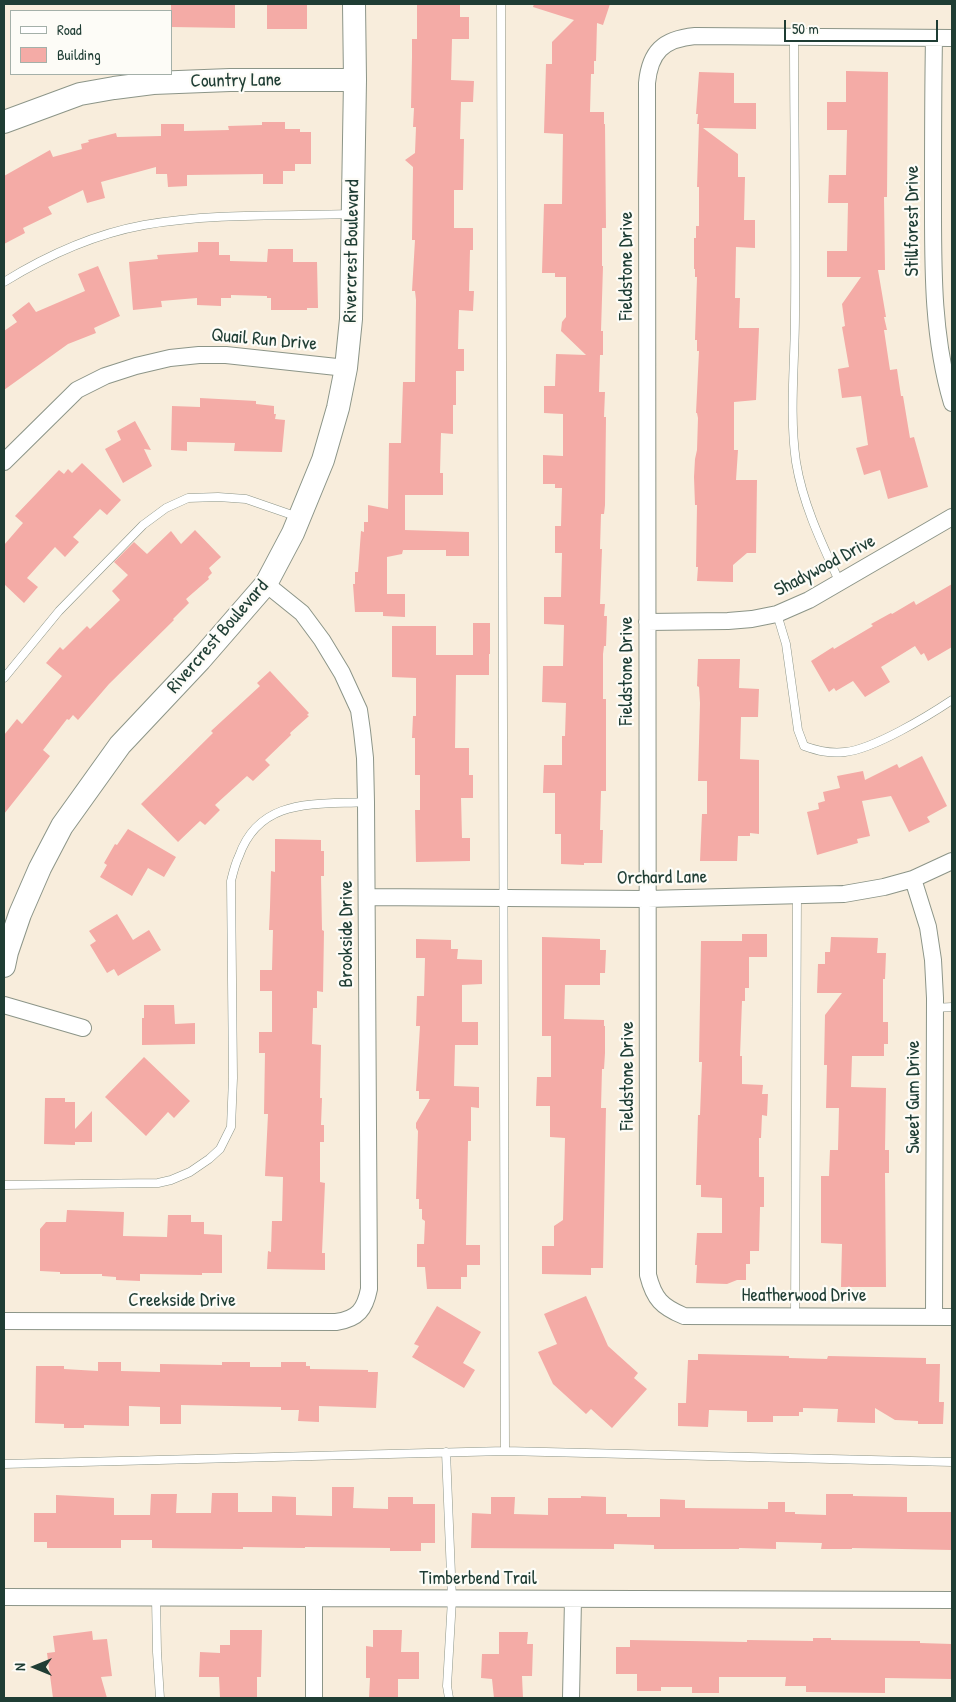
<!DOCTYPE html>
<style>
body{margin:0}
#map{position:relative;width:956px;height:1702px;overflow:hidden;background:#f8eddc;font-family:"Patrick Hand",sans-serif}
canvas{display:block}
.frame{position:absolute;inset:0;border:5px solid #1f3d34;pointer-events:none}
.legend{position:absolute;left:10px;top:10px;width:162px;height:65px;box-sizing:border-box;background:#fdfcf7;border:1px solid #a4b0a9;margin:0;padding:6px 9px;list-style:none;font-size:15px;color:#1f3d34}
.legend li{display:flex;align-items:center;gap:10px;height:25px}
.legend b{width:25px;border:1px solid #a4b0a9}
.north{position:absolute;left:10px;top:1642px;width:50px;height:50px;-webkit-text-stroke:4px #fdfcf7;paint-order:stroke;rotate:270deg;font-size:14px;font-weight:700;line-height:20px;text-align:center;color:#1f3d34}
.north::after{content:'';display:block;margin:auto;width:18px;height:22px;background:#1f3d34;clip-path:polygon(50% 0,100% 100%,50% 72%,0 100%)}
.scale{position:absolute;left:784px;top:20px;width:154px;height:22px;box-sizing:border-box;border:2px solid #1f3d34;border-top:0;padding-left:6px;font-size:15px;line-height:18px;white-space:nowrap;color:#1f3d34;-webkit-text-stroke:4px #fdfcf7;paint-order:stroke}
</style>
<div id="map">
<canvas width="956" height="1702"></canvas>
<div class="frame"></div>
<ul class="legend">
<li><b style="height:6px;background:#fff"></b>Road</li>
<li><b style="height:14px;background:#f4aba6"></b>Building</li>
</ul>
<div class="north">N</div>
<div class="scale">50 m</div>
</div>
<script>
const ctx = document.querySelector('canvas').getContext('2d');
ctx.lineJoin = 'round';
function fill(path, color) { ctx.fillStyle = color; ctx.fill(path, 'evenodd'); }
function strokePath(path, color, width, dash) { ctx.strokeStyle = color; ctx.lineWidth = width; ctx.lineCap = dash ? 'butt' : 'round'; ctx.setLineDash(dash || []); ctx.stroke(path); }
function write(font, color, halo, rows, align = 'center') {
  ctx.font = font + ' "Patrick Hand",sans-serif'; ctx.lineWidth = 4.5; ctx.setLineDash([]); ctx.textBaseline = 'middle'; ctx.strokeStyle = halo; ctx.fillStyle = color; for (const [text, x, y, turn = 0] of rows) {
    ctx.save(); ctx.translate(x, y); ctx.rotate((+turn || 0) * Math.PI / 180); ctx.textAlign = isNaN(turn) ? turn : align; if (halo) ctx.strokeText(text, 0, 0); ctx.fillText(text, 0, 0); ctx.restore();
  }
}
fill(new Path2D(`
 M171,4h64v24l-64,-1z
 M267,4h40v25h-40z
 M417,4h43v13h9v22h-17l-1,41 23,1 -1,21h-12l-1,37h4l-1,51h-9v38h19v22h-3l-1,41h5l-1,20 -14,-1 -1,39h6v22h-8v34h-3v29l-12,-1 -1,40h3v22h-38v35l64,2v24h-23v-6h-43l-1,4 -15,3v37h18v23l-22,-1v-4h-28l-2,-28h2v-12h3l3,-41 3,1v-10h4v-17l20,4 1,-66h12l2,-61h12l1,-82 -1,-9h-3l3,-51h-3l1,-73 -8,-7 10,-7 1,-26h-3l1,-19h-3l1,-51v-18h5z
 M534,4h76l-7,21 -6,-2 -1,38h-2v13h-3l-1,38h14v12h1l1,104h-4v38h1l-2,65h2v24h-3l-1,37h6l-1,25h2l-1,88 -1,9h-3l-1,35h2l-2,55h5l-1,12h3l-1,30h-2l-1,8v45h3v92h-5l-1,39h3l-1,33h-18v2l-23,-1v-30h-6v-41h-12l1,-28h18v-29h3l1,-33 -24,-1 1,-36h20l1,-41 -20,-1v-27h17l1,-44h-7v-27h6l1,-38h-7v-4h-12v-29l20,1v-42l-19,-1v-27h11l1,-32 30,1 -25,-24 1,-9 4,-5v-40h-11v-4h-13l2,-69h18l1,-70 -19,-1 2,-69h6v-22l22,-22 -41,-13z
 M846,71l42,1 -1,125h-3l1,73h-7l8,47h-2l3,13h-3l6,40 7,-1 4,27h2l7,42 4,-1 14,50 -40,12 -8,-29 -16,5 -8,-27 12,-3 -7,-49 -19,2 -4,-29 11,-2 -7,-40 3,-1 -3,-22 19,-27h-34v-26h20l1,-48h-20l1,-28h17l1,-45h-20v-28h19z
 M699,72l35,1v30h22v26l-53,-1 35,26v23h7l-1,43h11v28l-19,-1 -1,51h5l-1,30h20l-3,72 -22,2v48h4l-2,30h21l-1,73h-9l-14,12v17l-36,-1 1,-14h-2l1,-62h-2l-1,-28 1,-18 2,-9 1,-32 -1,-5h-1l3,-62h-2v-11h-2l2,-63h-2v-8h-1v-31h2v-12h3v-39h-2l2,-63h-2l1,-10h-2z
 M262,122h23v7h15v3h11v32h-16v7h-12v13h-20v-10l-76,1v11l-19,1 -1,-13h-11v-7l-55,15 4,16 -18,5 -4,-13 -35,17 4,7 -29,14 2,5 -21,11v-68l46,-26 3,7 29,-8 -1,-5 8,-2 -1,-2 28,-7 1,4 44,-1v-12h23v7l45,-1 -1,-4 34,-1z
 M198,242h21v13h11v6l37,1 1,-13h25v13h24l1,46h-11v2h-36v-12h-4v-2l-36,-1v3h-10v8l-24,-1v-7l-36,3 1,6 -29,3 -4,-48 29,-3 -1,-4 41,-3z
 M98,266l22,50 -26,12 2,5 -28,11 -64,46v-59l13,-9 -5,-7 17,-13 7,10 49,-21 -7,-17z
 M200,398l56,3v3l18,2v8h2l-1,5 10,1 -3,32 -48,-1 1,-8 -48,-1v9l-16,-1 1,-44 28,1z
 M135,421l16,29 -7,-1 8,17 -29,17 -18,-34 16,-9 -4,-9z
 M82,463l39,37 -14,15 -7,-6 -27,28 6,5 -14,15 -10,-10 -28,31 11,9 -14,16 -20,-19v-39l19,-22 -8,-7 44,-46 5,4 4,-5 4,4z
 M195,530l26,27 -12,11 3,5 -4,4 1,2 -23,20 3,4 -16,16 1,1 -65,64 -31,36 -5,-5 -4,5 -2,-1 -24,31 7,6 -46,58v-79l13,-16 5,5 40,-48 -16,-13 14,-16 3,3 24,-24 3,3 30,-29 -8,-9 16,-16 -14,-13 20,-20 13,12 24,-23 10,13z
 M952,584v63l-24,14 -4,-8 -3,2 -6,-9 -34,21 9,15 -25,15 -12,-16 -17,10 -2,-3 -5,4 -18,-31 22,-14 1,2 39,-23 -2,-2 20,-11 1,1 22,-13 2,4z
 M473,623h17v31h-1v21h-33l-1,73h14v27h4v23h-12l1,40h8v23l-54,1 -1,-52h5v-35h-5v-37h-3l1,-22h3v-38l-24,-1v-51h44v29h37z
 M698,659h42l-1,29 20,1 -1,28h-17l-1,42 19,1v74l-9,-1v3h-12l-1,25h-37l2,-47h5v-33h-9l2,-78 -1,-16 -2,-1z
 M270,671l39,42 -2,2 2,1 -19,17 1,2 -26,25 5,5 -17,16 -6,-5 -32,29 5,5 -15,15 -5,-4 -22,21 -37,-38 72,-71 -2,-2 49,-45 -3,-3z
 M922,756l25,50 -20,11 3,5 -21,10 -18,-36 -29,5 8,35 -13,3 1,4 -41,12 -10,-43 12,-3 -1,-6 7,-2 -2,-9 17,-4 -3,-12 26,-5 2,9 32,-16 2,4z
 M128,829l48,28 -12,20 -16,-9 -16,28 -32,-19 7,-12 -3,-2 11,-19 2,1z
 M275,839l46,1v11h3v25h-3l1,54 2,1 -1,61 -6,-1v17h-4l-1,36 9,1 -1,53h2l-1,27h3v17h-4v40l5,1 -3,70h3v17l-58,-1 1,-18 3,1 1,-31h10l1,-44 -18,-1 3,-62h-4l1,-61h-6v-21h13v-41h-12v-21h12l1,-40h-4l1,-23 1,-36 4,1z
 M117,914l16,26 16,-10 12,20 -43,26 -4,-7 -7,4 -17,-28 6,-4 -7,-10z
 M742,934h25v23h-18v31h-4v13h-3l-2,55h2v28l21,1 -1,9h6l-1,22 -5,-1 -1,23h-2v39h5v30h-4l-1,44h-9v13h-4v16h-9l-10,4 -31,-1 1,-18h-2l2,-32h25v-35l-21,-1v-12h-5l2,-70h2l2,-53h-3l2,-121h41z
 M542,937l58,2v11h6l-1,23h-5v12h-35l-1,34 40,1v6h1v27l-1,16h-2l-1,39h5l-3,160h-12v7l-49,-1v-28h12v-20l9,-6 2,-82 -15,-1v-31h-14l1,-29h14v-41h-9z
 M831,937l47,1 -1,15h9l-1,26h-2v43h5v22h-4v12h-32l-1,31 35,1 -1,62h4v23h-4l1,114h-45l1,-43 -21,-1v-67h8l1,-26h8l1,-42h-13l1,-43h-3l1,-50 17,-22h-25l1,-29h7v-12h5z
 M416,939l35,1v9h7l-1,10 25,1v24l-20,1v37h16v23h-23l-1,41 25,1v21l-8,-1v34h-3l-2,104h14v20h-13v12h-6v12h-34l-2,-22h-8v-23h7l1,-23 -3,-2v-10h-3v-10h-3l2,-68 -2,-3v-5l14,-24h-11v-8h-3l4,-65h-4l1,-30h7l1,-38h-9z
 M144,1005h30l1,19 20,-1v21l-53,1v-27h2z
 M144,1057l46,44 -16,17 -6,-6 -22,24 -41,-39z
 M45,1098h20v4h10v27l17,-18v31h-17v3l-31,-1z
 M67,1210l57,2 -1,24 44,1 1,-22h23v7h13v12l18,1v38h-20v2l-62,-1v7l-24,-1v-3l-14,-1v-2h-42v-2l-20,-1v-42l6,-7h20z
 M586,1296l22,50 30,27 -4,5 13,11 -35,39 -21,-19 -5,5 -33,-30 -15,-32 19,-8 -13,-30z
 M437,1306l44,26 -18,31 12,7 -11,18 -52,-31 7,-11 -5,-2z
 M698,1354l91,2v2l38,1 1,-3 98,2v6h14l-1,38h5l-1,22h-25v-3l-23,-1 -20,-12v15l-38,-1 1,-13 -35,-1v4h-4v4h-26v6h-26v-11l-38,-1 -1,17 -30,-1v-23h8l2,-43h10z
 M98,1362h23v9l39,1v-8l62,1v-3h28v5h31v-5h25v4h4v3l58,1v2h10l-2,36 -57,-2v16l-21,-1 1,-11h-18v-3l-100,-2v19h-21v-17l-31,-1v20l-45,-1v3h-20v-4l-29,-1 1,-57h28v3l34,2z
 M332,1487h22l-1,21 35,1v-12h25v7h22v39h-14v8h-31v-3l-85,-1v1l-62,-1v2l-91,-1v-8h-31v8h-74v-6h-13v-29h22v-18l58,3v17h36l1,-21h26l-1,19h35l1,-20h26v19h34v-16l24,1v18l36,1z
 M826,1494h27v2l54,1v15h45v38l-100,-2v1h-31l1,-6 -46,-1v7l-37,-1v1h-85v-4l-40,-1v5l-143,-1 1,-35 19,1v-17h24l-1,17 34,1v-17h33v-2l25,1v17h21v3h33v-18l25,1v8l83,1v-7h17v10h10v2l31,1z
 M230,1630h32l-1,47h-4v21h-37l-1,-21h-20l1,-25 20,1v-8h10z
 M373,1630h29l-1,22h18v27h-21v19h-29l1,-20h-4v-32l7,1z
 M92,1631l1,9 14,-1 5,37 -11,1 6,21h-54l-6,-45 8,-1 -2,-16z
 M499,1632h29l-1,12h6l-1,32h-10l1,22h-29l-2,-19 -11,-1 1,-24h17z
 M813,1638h18v2l89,1v2l32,1v35l-67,-1v15l-79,-1v-6h-21l1,-9h-67v16h-27v-6h-31v4h-24v-17h-21v-27h14v-7l117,2v-2l66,1z`), '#f4aba6');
const lane = new Path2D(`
 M501,4l4,1447
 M794,37c0,92 2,184 1,277 0,49 -6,99 1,148 7,43 26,82 44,121
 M4,282c42,-26 91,-48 140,-57 68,-12 139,-9 208,-11
 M777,614l9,30 12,86 6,16c14,5 26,8 41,6 29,-3 83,-36 107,-52
 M4,678l55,-67 84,-86 23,-17 22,-10 30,-1 28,2 52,18
 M934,1008l18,-1
 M4,1185l154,-2 13,-3 19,-8 19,-13 11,-10 11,-22 2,-49 -2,-197c2,-8 4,-17 8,-25 21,-59 76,-51 127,-54
 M795,1316l2,-422
 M446,1452l6,147 -5,87 2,12
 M4,1464l501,-13 447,11
 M156,1598l1,54 3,46`);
const street = new Path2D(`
 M934,38c-1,53 -1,107 -1,160 0,69 -1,138 19,205
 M952,38l-257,-2c-32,3 -45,16 -48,47l1,1192c6,24 14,32 36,41l268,1
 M4,462l73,-72 28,-14 31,-10 34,-8 29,-3h27l120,13
 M647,622l81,-1 24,-2 25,-5 32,-14 143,-83
 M913,879l15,48 5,33 2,38 -1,319
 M367,897l280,2 197,-5 40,-7 29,-8 39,-18
 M4,1005l79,23
 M4,1321l332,1c22,-3 29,-13 33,-33l-3,-487 -1,-44 -3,-27 -3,-21 -17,-37 -20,-33 -20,-27 -36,-29
 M4,1597l948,3
 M314,1598v100
 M571,1698l2,-99`);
const secondary = new Path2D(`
 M4,122l76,-28 34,-6 39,-5 77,-3h125
 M4,966l3,-14 13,-38 20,-46 22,-42 58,-81 80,-85 66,-76 27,-51 30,-73 15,-52 8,-40 5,-49 4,-239 -1,-76`);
strokePath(lane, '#8c9588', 9);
strokePath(street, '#8c9588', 18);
strokePath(secondary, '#8c9588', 24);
strokePath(lane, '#fff', 8);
strokePath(street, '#fff', 16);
strokePath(secondary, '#fff', 22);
write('19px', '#1f3d34', '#fdfcf7', [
 ["Country Lane",236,81,-1],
 ["Stillforest Drive",913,221,-90],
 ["Rivercrest Boulevard",352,251,-89],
 ["Fieldstone Drive",627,266,-90],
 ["Quail Run Drive",264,340,5],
 ["Shadywood Drive",825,566,-28],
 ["Rivercrest Boulevard",218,637,-49],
 ["Fieldstone Drive",627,671,-90],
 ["Orchard Lane",662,878,-1],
 ["Brookside Drive",347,934,-90],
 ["Fieldstone Drive",628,1076,-90],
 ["Sweet Gum Drive",914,1097,-90],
 ["Heatherwood Drive",804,1296],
 ["Creekside Drive",182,1301],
 ["Timberbend Trail",478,1579]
]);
</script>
